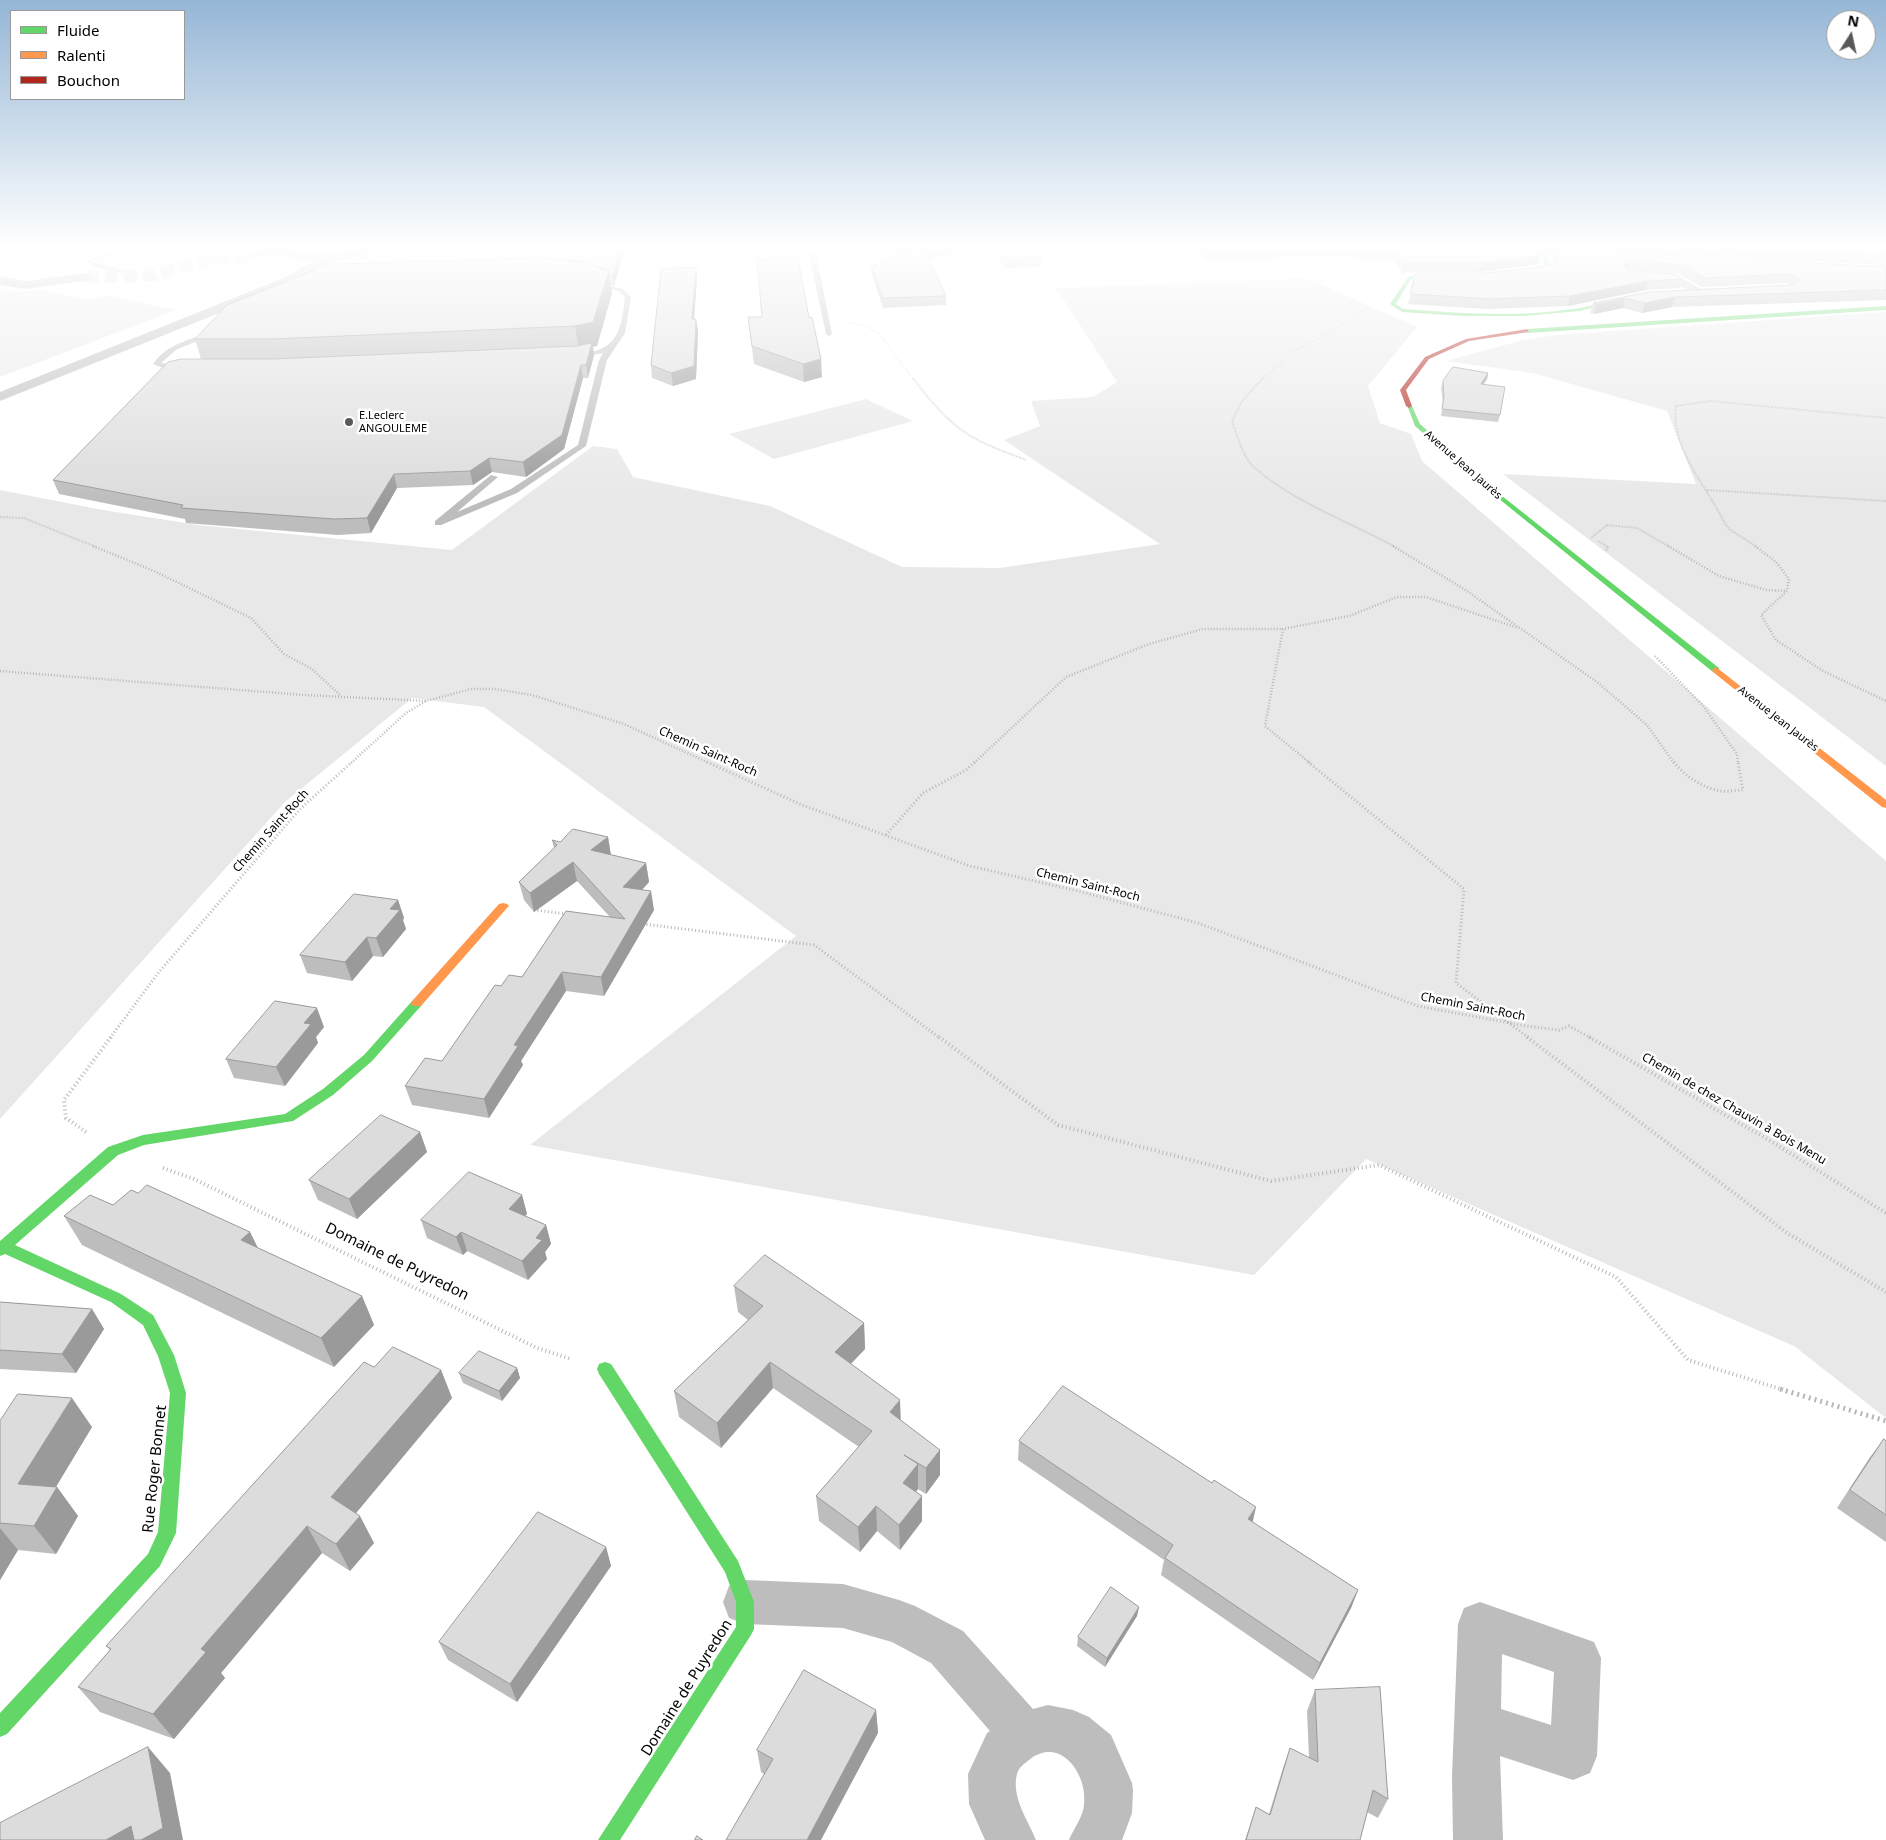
<!DOCTYPE html>
<meta charset="utf-8">
<style>
body{margin:0}
#map{position:relative;width:1886px;height:1840px;overflow:hidden;background:#fff;font-family:"Noto Sans",sans-serif}
canvas{display:block}
.legend{position:absolute;left:10px;top:10px;width:175px;height:90px;box-sizing:border-box;background:#fff;border:1px solid #999;margin:0;padding:6px 9px;list-style:none;font-size:15px;color:#000}
.legend li{display:flex;align-items:center;gap:10px;height:25px}
.legend b{width:25px;border:1px solid #999}
.north{position:absolute;left:1826px;top:10px;width:50px;height:50px;box-sizing:border-box;background:#fff;border:1px solid #999;border-radius:50%;rotate:10deg;font-size:14px;font-weight:700;line-height:20px;text-align:center;color:#000}
.north::after{content:'';display:block;margin:auto;width:18px;height:22px;background:#595959;clip-path:polygon(50% 0,100% 100%,50% 72%,0 100%)}
</style>
<div id="map">
<canvas width="1886" height="1840"></canvas>
<ul class="legend">
<li><b style="height:6px;background:#63d668"></b>Fluide</li>
<li><b style="height:6px;background:#ff974d"></b>Ralenti</li>
<li><b style="height:6px;background:#b3261e"></b>Bouchon</li>
</ul>
<div class="north">N</div>
</div>
<script>
const ctx = document.querySelector('canvas').getContext('2d');
ctx.lineJoin = 'round';
function fill(path, color) { ctx.fillStyle = color; ctx.fill(path, 'evenodd'); }
function strokePath(path, color, width, dash) { ctx.strokeStyle = color; ctx.lineWidth = width; ctx.lineCap = dash ? 'butt' : 'round'; ctx.setLineDash(dash || []); ctx.stroke(path); }
function write(font, color, halo, rows, align = 'center') {
  ctx.font = font + ' "Noto Sans",sans-serif'; ctx.lineWidth = 5; ctx.setLineDash([]); ctx.textBaseline = 'middle'; ctx.strokeStyle = halo; ctx.fillStyle = color; for (const [text, x, y, turn = 0] of rows) {
    ctx.save(); ctx.translate(x, y); ctx.rotate((+turn || 0) * Math.PI / 180); ctx.textAlign = isNaN(turn) ? turn : align; if (halo) ctx.strokeText(text, 0, 0); ctx.fillText(text, 0, 0); ctx.restore();
  }
}
fill(new Path2D(`
 M298,247h63c-16,7 -48,13 -64,2z
 M1306,278l111,49 -49,59 12,37 31,11 11,27 464,400v557l-92,-72 -428,-187 -112,116 -724,-130 266,-209 -312,-229 -72,-9 -127,104 -285,317v-629l103,20 95,15 254,25 141,-104 24,3 16,28 137,29 132,61 98,1 160,-24 -156,-104 36,-14 -9,-25 62,-4 24,-15 -61,-94z
 M0,288l16,4 22,-3 50,11 19,-5 69,15 -176,67z
 M1886,312v454l-383,-292 193,10 -29,-73 -134,-38 -87,-12 73,-20 36,-6z
 M866,399l47,22 -139,38 -45,-25z`), '#e8e8e8');
strokePath(new Path2D(`
 M86,277l68,-2 56,-17 40,-3`), '#d9d9d9', 13, [13, 6]);
strokePath(new Path2D(`
 M847,322l18,4 13,6 35,47
 M1262,379l33,-28 37,-19 37,-26`), '#b8b8b8', 1, [0.5, 1]);
strokePath(new Path2D(`
 M913,378c15,20 32,41 53,55 18,12 40,19 60,27
 M1263,378l-21,23 -10,20c5,14 10,34 21,45 36,34 99,57 142,81
 M1707,490l179,11
 M0,517l24,1 72,29
 M1591,538l16,-13 30,3 33,19
 M1598,541l10,6
 M1757,547l-28,-18 -5,-7c-17,-36 -54,-74 -48,-116l35,-5 175,17`), '#b8b8b8', 2, [0.5, 1]);
strokePath(new Path2D(`
 M93,546l61,25 97,47 33,36 28,15 28,26
 M1393,546l71,43 133,93 50,43 27,38
 M1668,546l51,30 47,14 21,1
 M1755,546l21,16 13,17 -2,12 -26,24 15,25 47,31 63,30
 M1606,550l2,-2 -1,-2
 M1655,656l49,51 33,47 1,9
 M0,671l304,24 122,6
 M351,763l55,-50 20,-12 45,-12h24l37,6 92,29 85,39
 M974,763l92,-86 83,-33 54,-15h80
 M1310,763l-45,-37 18,-97 66,-13 48,-19h29l92,31`), '#b8b8b8', 2.5, [1, 2]);
strokePath(new Path2D(`
 M707,762l95,43 168,61 112,26 116,31 220,83 108,20 33,4 10,-4 22,12
 M1308,762l156,127 -8,94 73,55
 M1674,762c10,14 28,25 45,29 8,1 17,-1 24,-1l-5,-28
 M886,835l37,-42 43,-23 9,-8
 M534,910l33,4
 M643,924l171,21 126,93
 M110,1038l49,-66 140,-162 53,-48`), '#b8b8b8', 3, [1, 2.5]);
strokePath(new Path2D(`
 M939,1037l119,88 213,56 108,-16 237,112 72,83 96,30
 M1527,1037l260,196 99,59
 M1589,1037l180,103 117,73
 M86,1132l-20,-14 -2,-18 47,-63
 M163,1168l31,11 343,169 34,11`), '#b8b8b8', 4, [1, 3]);
strokePath(new Path2D(`
 M1780,1389l106,32`), '#b8b8b8', 5, [2, 4]);
fill(new Path2D(`
 M130,247h8l-46,14 31,10v2l-28,-6 -11,-6z
 M147,247h12l30,5 -3,2z
 M721,247h6l-1,11 -5,-1z
 M816,247h6l-6,7 16,80 -3,2 -3,-2 -15,-71 -1,-9z
 M354,251l22,10 3,3 -3,3h-4v-4l-20,-9z
 M211,255l17,2 -3,2 -12,-1z
 M592,281l31,8 8,8 -6,36 -18,27 -21,86 -69,47 -76,32h-6v-4l56,-46 7,2 -41,35 54,-23 67,-44 21,-85 4,-7 -27,5 -3,-2c6,-4 15,-3 22,-5 26,-7 27,-31 30,-54l-6,-6 -27,-8z
 M211,332l5,1 -40,17 -15,13 24,3v4l-19,-1 -13,-5c14,-20 36,-24 58,-32z`), '#bdbdbd');
fill(new Path2D(`
 M280,247h10v3c19,7 43,5 62,1 10,-3 17,-5 27,-4l-11,6 -45,12 -29,18 -294,118v-9l286,-115 28,-16 -21,-2 -13,-5 -30,4 -6,-3 6,-3z
 M1438,247h68l84,4 6,3 -6,3 -146,-7z
 M1645,272l34,4 28,17 -6,4 -29,-15 -31,-3 -2,-3 2,-3z
 M86,273l6,4 -2,3 -64,9 -26,-4v-8l26,4z
 M745,1580l98,4 56,16 16,6 48,25 70,78 15,-4 25,5 16,7 22,18 21,48 1,7 -1,23 -10,27h-53c5,-12 14,-23 15,-35 4,-31 -24,-70 -55,-45 -5,4 -10,7 -12,14 -6,23 11,46 19,66h-51l-16,-36 -1,-30 19,-41 3,-2 -59,-68 -39,-21 -49,-14 -98,-4 -16,-6 -6,-16 6,-16z
 M1480,1602l114,40 7,16 -4,98 -7,17 -17,7 -73,-24 3,84h-50l-1,-63 6,-153 6,-16zM1502,1654l52,18 -3,53 -50,-16z`), '#bdbdbd');
fill(new Path2D(`
 M1543,251l2,1 6,17 -36,7v-2l30,-7 -4,-15z
 M1409,276l45,3 -2,1 -41,-1 -15,25 7,5c56,4 113,9 169,0 19,-2 37,-8 56,-13l3,2 -51,13 -56,5h-61l-61,-4 -12,-8z
 M1886,306v4l-359,23 -3,-2 3,-2z
 M1407,405l5,1 8,18 77,68 222,176v4h-6l-220,-178 -78,-68z
 M417,999l4,1 2,3 -2,3 -49,55 -39,34 -40,26 -149,24 -26,10 -103,90 106,49 32,21 21,40 12,38 -10,140 -16,33 -153,168 -7,3v-24l148,-159 10,-22 12,-139 -12,-37 -15,-31 -32,-23 -106,-48 -5,2v-15l108,-94 35,-12 142,-21 38,-25 41,-34 49,-55z
 M605,1362l6,2 127,197 16,41v27l-3,6 -131,205h-22l138,-213v-25l-11,-30 -126,-198 -2,-5 2,-5z`), '#63d668');
fill(new Path2D(`
 M1716,667l170,133v8l-4,-1 -169,-135 -1,-2z
 M503,903l4,1 2,2 -2,2 -86,98h-8l-2,-3 2,-3 86,-96z`), '#ff974d');
fill(new Path2D(`
 M1527,329l2,3 -60,9 -40,18 -23,31 6,16 -3,2 -3,-2 -6,-16 25,-33 41,-18z`), '#b3261e');
fill(new Path2D(`
 M625,247l-11,39 -3,-1 1,8 -15,53 -4,1 1,8 -6,23h-5l-19,71 -38,28 -34,-5 -19,13 -76,3 -26,45 -33,2 -152,-12 -1,-4 -126,-25 -6,-14 148,-121 -6,-20 309,-80z
 M881,247h87l-39,13 17,36v9l-63,3 -11,-33 -1,-9 31,-11 -13,-3z
 M994,247h518l26,17 -59,8h-74l-2,2 -9,-14 -38,-1 -1,-3h-78l-1,3 -70,1 -11,-13 -157,4 4,6 -1,10 -37,1z
 M1527,247h359v18z
 M1555,249l331,18v33l-214,7 -30,6 -19,-5 -29,6 -4,-1 3,-10 56,-11 142,-7 -3,-2 -87,4 -22,-13 -51,-5 -1,1 56,9 -3,9 -34,2 -78,16 -81,3 -79,-5 4,-15 -1,-1 2,-9 73,-6 52,-6 17,-4 -3,-5z
 M696,268l1,11 -3,40 4,12 -2,48 -23,7 -21,-8 -1,-13z
 M748,317l61,1 13,59 -18,5 -50,-18z
 M1488,373l-1,6 -4,5 17,31 -2,7 -57,-6 2,-13 -2,-15 2,-7z
 M608,837l3,18 35,8 3,19 -7,8 12,20 -50,86 -38,-5 -45,70 2,4 -34,53 -77,-13 -7,-19 37,-25 59,-75 21,-9 88,-60 -33,-36 -43,31 -10,-12 -5,-18 35,-34 -2,-8 8,2z
 M398,900l6,18 -1,2 3,9 -23,28 -10,-1 -21,25 -45,-8 -7,-18z
 M324,1027l-8,10 2,6 -33,43 -51,-8 -8,-19z
 M420,1132l7,20 -70,67 -39,-19 -9,-20z
 M138,1193l112,39 8,16 104,48 12,29 -40,42 -252,-122 -18,-29 49,-11z
 M522,1195l5,19 -2,2 21,9 5,19 -6,8 2,7 -19,21 -61,-29 -4,4 -36,-17 -6,-18z
 M734,1286l130,37 1,26 -14,15 50,57 39,54 -14,19 -8,-5 -2,3 6,4v25l-22,29 -23,-19 -17,21 -41,-31 -3,-25 43,-49 -86,-59 -52,60 -42,-31 -5,-26 74,-71 -10,-8z
 M0,1302l92,7 12,20 -28,44 -76,-4z
 M374,1367l67,3 11,28 -96,115 18,30 -24,28 -28,-18 -101,120 4,5 -51,61 -74,-27 -22,-25 32,-37 -4,-4z
 M517,1368l3,10 -18,23 -39,-18 -4,-10z
 M0,1421l92,6 -36,60h1l21,29 -22,38 -38,-4 -18,30z
 M1884,1439l2,2v101l-49,-34 33,-51z
 M1019,1441l233,81 106,68 -7,18 -38,72 -152,-105 3,-15 -146,-100z
 M606,1547l5,19 -94,136 -69,-42 -9,-18z
 M1139,1607l-2,9 -32,51 -28,-21 1,-9z
 M1315,1690l73,109 -10,19 -11,-6 -7,28h-115l11,-33 13,7 14,-46 7,-20 19,10 -2,-47z
 M876,1710l2,23 -114,41 -3,-2 -4,-22z`), '#bdbdbd');
fill(new Path2D(`
 M621,247h4l-11,39 -1,-10z
 M942,247h26l-39,13v-9z
 M1540,255l-2,9 -59,8 2,-9z
 M1631,260l-3,9 -8,6 3,-10z
 M1407,263l-2,9 -2,2 1,-9z
 M696,268l1,11 -4,52 -1,-12z
 M609,271l3,22 -15,53 -4,1 1,8 -6,23 -2,-13 -7,-14 -4,-25z
 M1648,281l-2,9 -78,16 2,-10z
 M1675,297l-3,10 -30,6 3,-10z
 M1625,298l-2,10 -29,6 2,-10z
 M696,319l2,12 -2,48 -23,7 -2,-13z
 M821,359l1,18 -18,5 -1,-18z
 M581,365l2,13 -19,71 -38,28 -3,-15z
 M1488,373l-1,6 -8,12 2,-7z
 M489,458l3,14 -19,13 -3,-14z
 M394,474l3,14 -26,45 -4,-15z
 M608,837l3,19 -20,-6z
 M573,862l4,19 -43,31 -4,-19z
 M646,863l3,19 -22,24 -4,-19z
 M651,891l3,19 -50,86 -3,-19z
 M398,900l6,18 -1,2 3,9 -23,28 -7,-19 14,-29z
 M367,937l6,19 -21,25 -7,-19z
 M562,972l4,19 -45,70 2,4 -34,53 -5,-19 30,-54z
 M317,1008l7,19 -8,10 2,6 -33,43 -9,-19 28,-44z
 M420,1132l7,20 -70,67 -8,-20z
 M522,1195l5,19 -13,14 -5,-19z
 M546,1225l5,19 -6,8 2,7 -19,21 -6,-19 14,-23z
 M250,1232l14,29 -23,-21z
 M461,1232l6,19 -4,4 -7,-18z
 M362,1296l12,29 -40,42 -13,-29z
 M92,1309l12,20 -28,44 -14,-19z
 M864,1323l1,26 -28,29 -2,-26z
 M770,1362l3,26 -52,60 -4,-25z
 M517,1368l3,10 -18,23 -3,-10z
 M441,1370l11,28 -106,127 -15,-28z
 M72,1398l20,29 -52,86 -22,-29z
 M900,1400l1,26 -11,-14z
 M940,1450v25l-14,19v-26z
 M918,1464v25l-14,19 -1,-25z
 M57,1487l21,29 -22,38 -22,-28z
 M922,1496v25l-22,29 -1,-25z
 M876,1506l1,25 -17,21 -2,-25z
 M1256,1507l-4,18 -4,-6z
 M360,1516l14,27 -24,28 -14,-27z
 M307,1526l15,27 -101,120 4,5 -51,61 -21,-25 48,-65z
 M0,1528l18,22 -18,30z
 M606,1547l5,19 -94,136 -7,-18z
 M1358,1590l-7,18 -38,72 7,-17z
 M1139,1607l-2,9 -32,51 2,-9z
 M876,1710l2,23 -57,107h-14z
 M148,1747l22,26 13,67h-77z`), '#9a9a9a');
const building = new Path2D(`
 M503,247h118l-8,29 -4,-1v-4l-25,-9 -42,-4 -38,1z
 M905,247h37l-13,4 -5,-1 22,46 -63,2 -12,-32 48,-17z
 M998,247h37l7,10 -38,1z
 M1203,247h309l26,1 2,7 -59,8h-74l-3,2 -9,-14 -38,-1 -1,-3h-81l3,3 -72,1z
 M1704,247h182v9z
 M1555,249l331,18v23l-211,7 -30,6 -20,-5 -29,6 -3,-1 56,-11 143,-7 7,-5 -8,-6 -87,4 -22,-13 -51,-5 -8,5 4,5 47,4 9,5 -35,2 -78,15 -80,3 -80,-5 4,-13 -1,-2 3,-6h70l52,-6 19,-4 2,-4z
 M542,258l42,4 25,9 -16,51 -18,4 -304,13h-76l32,-34 88,-35 2,-3 17,-3z
 M798,258l11,60 3,-1 9,42 -18,5 -51,-18 -4,-29h14l-5,-57z
 M696,268l-4,51h4l-2,47 -23,7 -20,-8 10,-96z
 M592,343l-6,22h-5l-19,70 -39,27 -34,-4 -19,13 -76,3 -27,44 -33,1 -153,-11 2,-3 -130,-25 115,-118 13,-3h93l303,-13z
 M1453,367l35,6 -7,11 24,3 -5,28 -58,-6 2,-13 -1,-15z
 M573,829l35,8 -17,13 55,13 -23,24 28,4 -50,86 -39,-5 -48,73 4,1 -34,53 -79,-13 20,-28 17,3 53,-76 6,1 8,-11 13,2 44,-66 59,8 -52,-57 -43,31 -11,-11 38,-37 -5,-5 8,2z
 M354,894l44,6 -8,9 10,1 -24,28 -9,-1 -22,25 -45,-7z
 M275,1001l42,7 -13,15 7,1 -35,43 -50,-8z
 M381,1115l39,17 -71,67 -40,-19z
 M469,1172l53,23 -13,14 37,16 -10,13 6,2 -20,21 -61,-29 -5,5 -35,-17z
 M147,1185l103,47 -9,8 121,56 -41,42 -257,-122 26,-21 23,10 18,-15 7,3z
 M765,1255l99,68 -29,29 65,48 -10,12 50,38 -14,18 -22,-13 14,9 -15,19 19,13 -23,29 -23,-19 -18,21 -42,-31 56,-65 -102,-69 -53,61 -43,-32 89,-85 -29,-20z
 M0,1302l92,7 -30,45 -62,-4z
 M393,1347l48,23 -110,127 29,19 -24,28 -29,-18 -106,123 5,3 -53,62 -75,-27 33,-38 -5,-3 258,-284 10,5z
 M479,1351l38,17 -18,23 -40,-18z
 M1063,1386l149,97 2,-3 42,27 -8,12 110,71 -38,73 -155,-105 8,-13 -154,-104z
 M18,1394l54,4 -54,86 39,3 -23,39 -34,-3v-102z
 M1884,1439l2,2v74l-36,-25z
 M538,1512l68,35 -96,137 -71,-42z
 M1111,1587l28,20 -32,51 -29,-21z
 M804,1670l72,40 -69,130h-81l47,-81 -16,-9z
 M1380,1687l8,112 -15,-9 -13,50h-114l10,-33 14,8 20,-67 28,14 -3,-72z
 M148,1747l15,81 -22,12h-7l-3,-14 -25,14h-106v-17z
 M697,1836l6,4h-8z`);
fill(building, '#dcdcdc');
strokePath(building, '#9a9a9a', 1);
const sky = ctx.createLinearGradient(0, 0, 0, 504);
sky.addColorStop(0, '#95b6d6');
sky.addColorStop(0.49, '#fff');
sky.addColorStop(1, '#ffffff00');
ctx.fillStyle = sky;
ctx.fillRect(0, 0, 1886, 504);
for (const [x, y, r, color] of [
 [349,422,5,"#595959"]
]) { const dot = new Path2D(); dot.arc(x, y, r, 0, 2 * Math.PI); ctx.fillStyle = color; ctx.fill(dot); strokePath(dot, '#fff', 2); }
write('11px', '#000', '#fff', [
 ["E.Leclerc",359,416],
 ["ANGOULEME",359,429]
], 'left');
write('11px', '#000', '#fff', [
 ["Avenue Jean Jaurès",1463,465,41],
 ["Avenue Jean Jaurès",1778,719,38]
]);
write('12px', '#000', '#fff', [
 ["Chemin Saint-Roch",708,752,24],
 ["Chemin Saint-Roch",271,831,-48],
 ["Chemin Saint-Roch",1088,885,14],
 ["Chemin Saint-Roch",1473,1007,11],
 ["Chemin de chez Chauvin à Bois Menu",1734,1109,30]
]);
write('15px', '#000', '#fff', [
 ["Domaine de Puyredon",397,1262,26],
 ["Rue Roger Bonnet",155,1469,-84],
 ["Domaine de Puyredon",687,1688,-58]
]);
</script>
